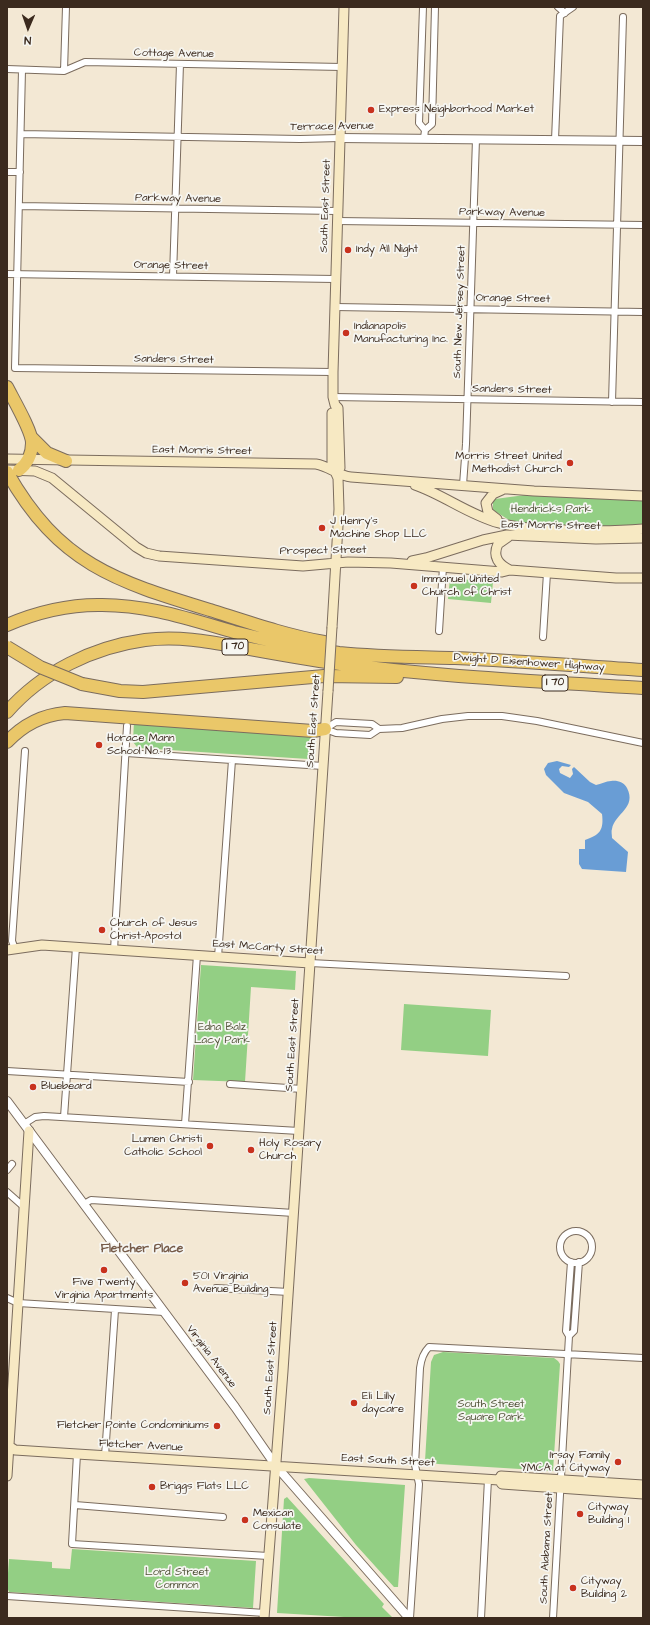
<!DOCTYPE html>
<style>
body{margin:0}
#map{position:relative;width:650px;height:1625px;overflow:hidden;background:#f3e8d4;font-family:"Architects Daughter",sans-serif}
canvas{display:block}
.frame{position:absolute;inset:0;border:8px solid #3b2a1e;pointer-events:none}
.north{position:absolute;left:8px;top:8px;width:40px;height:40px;-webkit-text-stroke:3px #f6f6f2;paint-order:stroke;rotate:182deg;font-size:11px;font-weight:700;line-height:16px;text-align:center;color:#3b2a1e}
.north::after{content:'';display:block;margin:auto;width:14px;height:18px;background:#3b2a1e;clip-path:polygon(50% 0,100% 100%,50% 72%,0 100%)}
</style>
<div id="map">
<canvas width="650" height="1625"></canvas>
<div class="frame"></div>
<div class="north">N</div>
</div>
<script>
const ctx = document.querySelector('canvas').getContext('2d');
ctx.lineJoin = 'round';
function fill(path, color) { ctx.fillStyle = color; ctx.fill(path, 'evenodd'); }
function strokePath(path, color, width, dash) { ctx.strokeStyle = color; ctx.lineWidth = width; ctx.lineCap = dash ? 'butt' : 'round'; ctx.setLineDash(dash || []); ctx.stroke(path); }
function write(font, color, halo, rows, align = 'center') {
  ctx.font = font + ' "Architects Daughter",sans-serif'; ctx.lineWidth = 3.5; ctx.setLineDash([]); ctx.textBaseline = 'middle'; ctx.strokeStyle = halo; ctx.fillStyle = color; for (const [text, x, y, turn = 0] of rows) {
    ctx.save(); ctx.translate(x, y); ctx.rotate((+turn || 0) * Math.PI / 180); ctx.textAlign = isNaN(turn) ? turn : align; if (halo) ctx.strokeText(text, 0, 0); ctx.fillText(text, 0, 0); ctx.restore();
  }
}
fill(new Path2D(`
 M525,495l118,5v25l-47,2 -76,-4 -11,-3 -16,-10v-8l2,-3z
 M450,578l43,4 -2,21 -43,-4z
 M134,721l174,13c6,7 7,14 5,22l-5,3 -169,-11 -2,-1 -4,-5z
 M201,965l95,6 -1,19 -44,-3 -6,95 -52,-2z
 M404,1004l87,6 -3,46 -87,-6z
 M443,1352l111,6 4,3 2,3 -7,107 -115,-7 -13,-3 6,-99 3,-7z
 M309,1478l96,7 -7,102h-4l-38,-42 -52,-66z
 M287,1497l97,107 -2,3 11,11h-32l-84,-5 7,-114z
 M72,1549l184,12 -3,47 -244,-16 -2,-5 2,-28 43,3v6l18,1z`), '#93cf84');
fill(new Path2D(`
 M557,761l14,4 -2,2 -7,-1 -3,3 1,4 10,5 3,-4 -1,-5 2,-2 16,15 6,3c5,-1 10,-4 15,-4 6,-1 13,1 16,7 10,20 -12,25 -15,41 -1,2 0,6 0,9l16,14 -2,20 -44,-3 -3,-5v-15h6v-9c15,-5 19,-10 17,-26l-14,-12 -24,-9 -18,-18 -2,-6 4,-6z`), '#699dd5');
const minor = new Path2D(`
 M423,7l-4,116 6,7 -1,8
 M558,7l7,6
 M7,69l57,2 21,-9 257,5
 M22,70l-7,298 318,4
 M64,71l2,-64
 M425,130l7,-6 3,-117
 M21,134l279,5 40,-1
 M555,140l5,-124 13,-9
 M7,172h13
 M19,206l318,5
 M337,221l306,4
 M7,274l328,5
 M173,276l7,-212
 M335,307l308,5
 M333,397l310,5
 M612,402l11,-385
 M463,485l3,-41 10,-305
 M439,631l4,-64
 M543,637l4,-64
 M325,729l11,4 34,2 9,-6 23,-1 40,-9 26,-3h34l35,5 106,22
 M325,729l11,-7 36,2 7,5
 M126,753l197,13
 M15,949l-3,-8 13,-190
 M114,950l13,-224
 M218,957l14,-197
 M310,963l256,13
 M7,1071l182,11
 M230,1084l72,5
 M64,1117l12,-170
 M24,1124l11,-7 9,-1 255,15
 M185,1124l12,-169
 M7,1170l5,-6
 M7,1192l17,15
 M84,1204l7,-4 203,13
 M560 1247a16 16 0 1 1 32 0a16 16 0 1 1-32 0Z
 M216,1288l73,4
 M7,1298l11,5 146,9
 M569,1336l5,-5 5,-69
 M77,1454l-5,90 196,12
 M105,1456l10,-146
 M75,1505l148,12
 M7,1596l258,17
 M410,1618l9,-134 -4,-19 5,-97c1,-8 3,-15 9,-21l214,11
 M481,1618l7,-139
 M553,1618l16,-282 -3,-5 5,-69`);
const tertiary = new Path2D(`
 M340,138l303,3
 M7,1101l228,306 41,59 133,152`);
const secondary = new Path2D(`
 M7,459l309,5c13,2 22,12 35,13l183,14 109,5
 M7,470l28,1 17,7 84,69 10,6 13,3 144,10 45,-4 43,1 111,9 8,-2 106,8h27
 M337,473l3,-5 -2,-60 -3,-3 -2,-8v-25l11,-365
 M415,485c29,10 54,30 84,38 14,4 28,5 43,6 33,2 67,3 101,0
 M497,519l-9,-7 -2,-9 7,-9 9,-4
 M508,537l-10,7c-6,13 1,21 12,26
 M412,561l14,-3 57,-18 24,-5 89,4 47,-1
 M332,627l7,-118 -1,-31 -6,-13v-52
 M7,950l35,-5 268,18
 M7,1445l8,5 62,4 422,26 2,-4 142,9
 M7,1476l22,-345
 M499,1480l3,4 141,10
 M264,1618l19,-247 45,-680`);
const motorway = new Path2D(`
 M7,387c6,12 25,44 25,56 0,11 -5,21 -13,27
 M32,438l15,15 19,8
 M7,472c52,92 108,109 203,138 38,12 75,25 114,32
 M7,625c28,-12 60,-20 91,-20 47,-1 91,14 136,27 35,9 70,16 105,21 39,4 78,4 116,5 63,3 126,8 188,12
 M82,684l38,7 23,1 181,-16 73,1
 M7,712c35,-40 86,-65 138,-72 36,-5 71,3 105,9 33,6 66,12 99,16 97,12 196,17 294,23
 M7,742c16,-17 35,-27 58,-29l248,18 12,-2`);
strokePath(minor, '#7b6c5e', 8);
strokePath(tertiary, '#7b6c5e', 10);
strokePath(secondary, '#7b6c5e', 11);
strokePath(motorway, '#7b6c5e', 14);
strokePath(minor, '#fff', 6);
strokePath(tertiary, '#fff', 8);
strokePath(secondary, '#f7e9c3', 9);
strokePath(motorway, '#eac769', 12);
const secondaryBridge = new Path2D(`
 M328,691l4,-64`);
const motorwayBridge = new Path2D(`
 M7,647l33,20 42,17`);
strokePath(secondaryBridge, '#7b6c5e', 11, []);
strokePath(motorwayBridge, '#7b6c5e', 14, []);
strokePath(secondaryBridge, '#f7e9c3', 9);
strokePath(motorwayBridge, '#eac769', 12);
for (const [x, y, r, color] of [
 [371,110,4,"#c8321e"],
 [348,250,4,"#c8321e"],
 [346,333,4,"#c8321e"],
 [570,463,4,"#c8321e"],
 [322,528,4,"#c8321e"],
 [414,586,4,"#c8321e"],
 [99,745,4,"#c8321e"],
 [102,930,4,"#c8321e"],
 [33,1087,4,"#c8321e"],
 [210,1146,4,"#c8321e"],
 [251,1150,4,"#c8321e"],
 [104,1270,4,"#c8321e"],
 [185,1283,4,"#c8321e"],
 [354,1403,4,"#c8321e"],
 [217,1426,4,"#c8321e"],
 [618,1462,4,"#c8321e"],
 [152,1487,4,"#c8321e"],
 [580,1514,4,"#c8321e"],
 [245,1520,4,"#c8321e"],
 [573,1588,4,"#c8321e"]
]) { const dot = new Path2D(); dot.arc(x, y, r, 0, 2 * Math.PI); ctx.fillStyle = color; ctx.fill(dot); strokePath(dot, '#f6f6f2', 1.5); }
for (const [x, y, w] of [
 [235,647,26],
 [555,683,26]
]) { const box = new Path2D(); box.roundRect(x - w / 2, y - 8, w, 16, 3); ctx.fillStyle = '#f6f6f2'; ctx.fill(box); strokePath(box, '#3b2a1e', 1); }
write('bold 10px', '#3b2a1e', null, [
 ["I 70",235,647],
 ["I 70",555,683]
]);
write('11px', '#3b2a1e', '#f6f6f2', [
 ["Cottage Avenue",174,54,1],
 ["Terrace Avenue",332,127,-1],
 ["Parkway Avenue",178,199,1],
 ["South East Street",326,206,-88],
 ["Parkway Avenue",502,213,1],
 ["Orange Street",171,266,1],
 ["Orange Street",513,299,1],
 ["South New Jersey Street",460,312,-88],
 ["Sanders Street",174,360,1],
 ["Sanders Street",512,390,1],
 ["East Morris Street",202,451,1],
 ["East Morris Street",551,526,1],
 ["Prospect Street",323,551,-1],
 ["Dwight D Eisenhower Highway",529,663,4],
 ["South East Street",314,721,-86],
 ["East McCarty Street",268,948,4],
 ["South East Street",293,1045,-86],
 ["Virginia Avenue",211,1357,53],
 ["South East Street",271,1368,-86],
 ["Fletcher Avenue",141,1446,3],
 ["East South Street",388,1461,3],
 ["South Alabama Street",547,1548,-87]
]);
write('11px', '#3b2a1e', '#f6f6f2', [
 ["Express Neighborhood Market",379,110],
 ["Indy All Night",356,250],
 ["Indianapolis",354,327],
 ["Manufacturing Inc.",354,340],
 ["Morris Street United",562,457,"right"],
 ["Methodist Church",562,470,"right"],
 ["J Henry's",330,522],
 ["Machine Shop LLC",330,535],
 ["Immanuel United",422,580],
 ["Church of Christ",422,593],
 ["Horace Mann",107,739],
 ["School No. 13",107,752],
 ["Church of Jesus",110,924],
 ["Christ-Apostol",110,937],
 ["Bluebeard",41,1087],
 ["Lumen Christi",202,1140,"right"],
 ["Catholic School",202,1153,"right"],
 ["Holy Rosary",259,1144],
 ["Church",259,1157],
 ["501 Virginia",193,1277],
 ["Avenue Building",193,1290],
 ["Five Twenty",104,1283,"center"],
 ["Virginia Apartments",104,1296,"center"],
 ["Eli Lilly",362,1397],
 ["daycare",362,1410],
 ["Fletcher Pointe Condominiums",209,1426,"right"],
 ["Irsay Family",610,1456,"right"],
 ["YMCA at Cityway",610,1469,"right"],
 ["Briggs Flats LLC",160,1487],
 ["Cityway",588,1508],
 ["Building 1",588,1521],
 ["Mexican",253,1514],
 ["Consulate",253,1527],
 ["Cityway",581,1582],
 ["Building 2",581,1595]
], 'left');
write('11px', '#515338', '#f6f6f2', [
 ["Hendricks Park",551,510],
 ["Edna Balz",222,1028],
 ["Lacy Park",222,1041],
 ["South Street",491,1405],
 ["Square Park",491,1418],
 ["Lord Street",177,1573],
 ["Common",177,1586]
]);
write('bold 12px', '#765b49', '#f6f6f2', [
 ["Fletcher Place",142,1249]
]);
</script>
